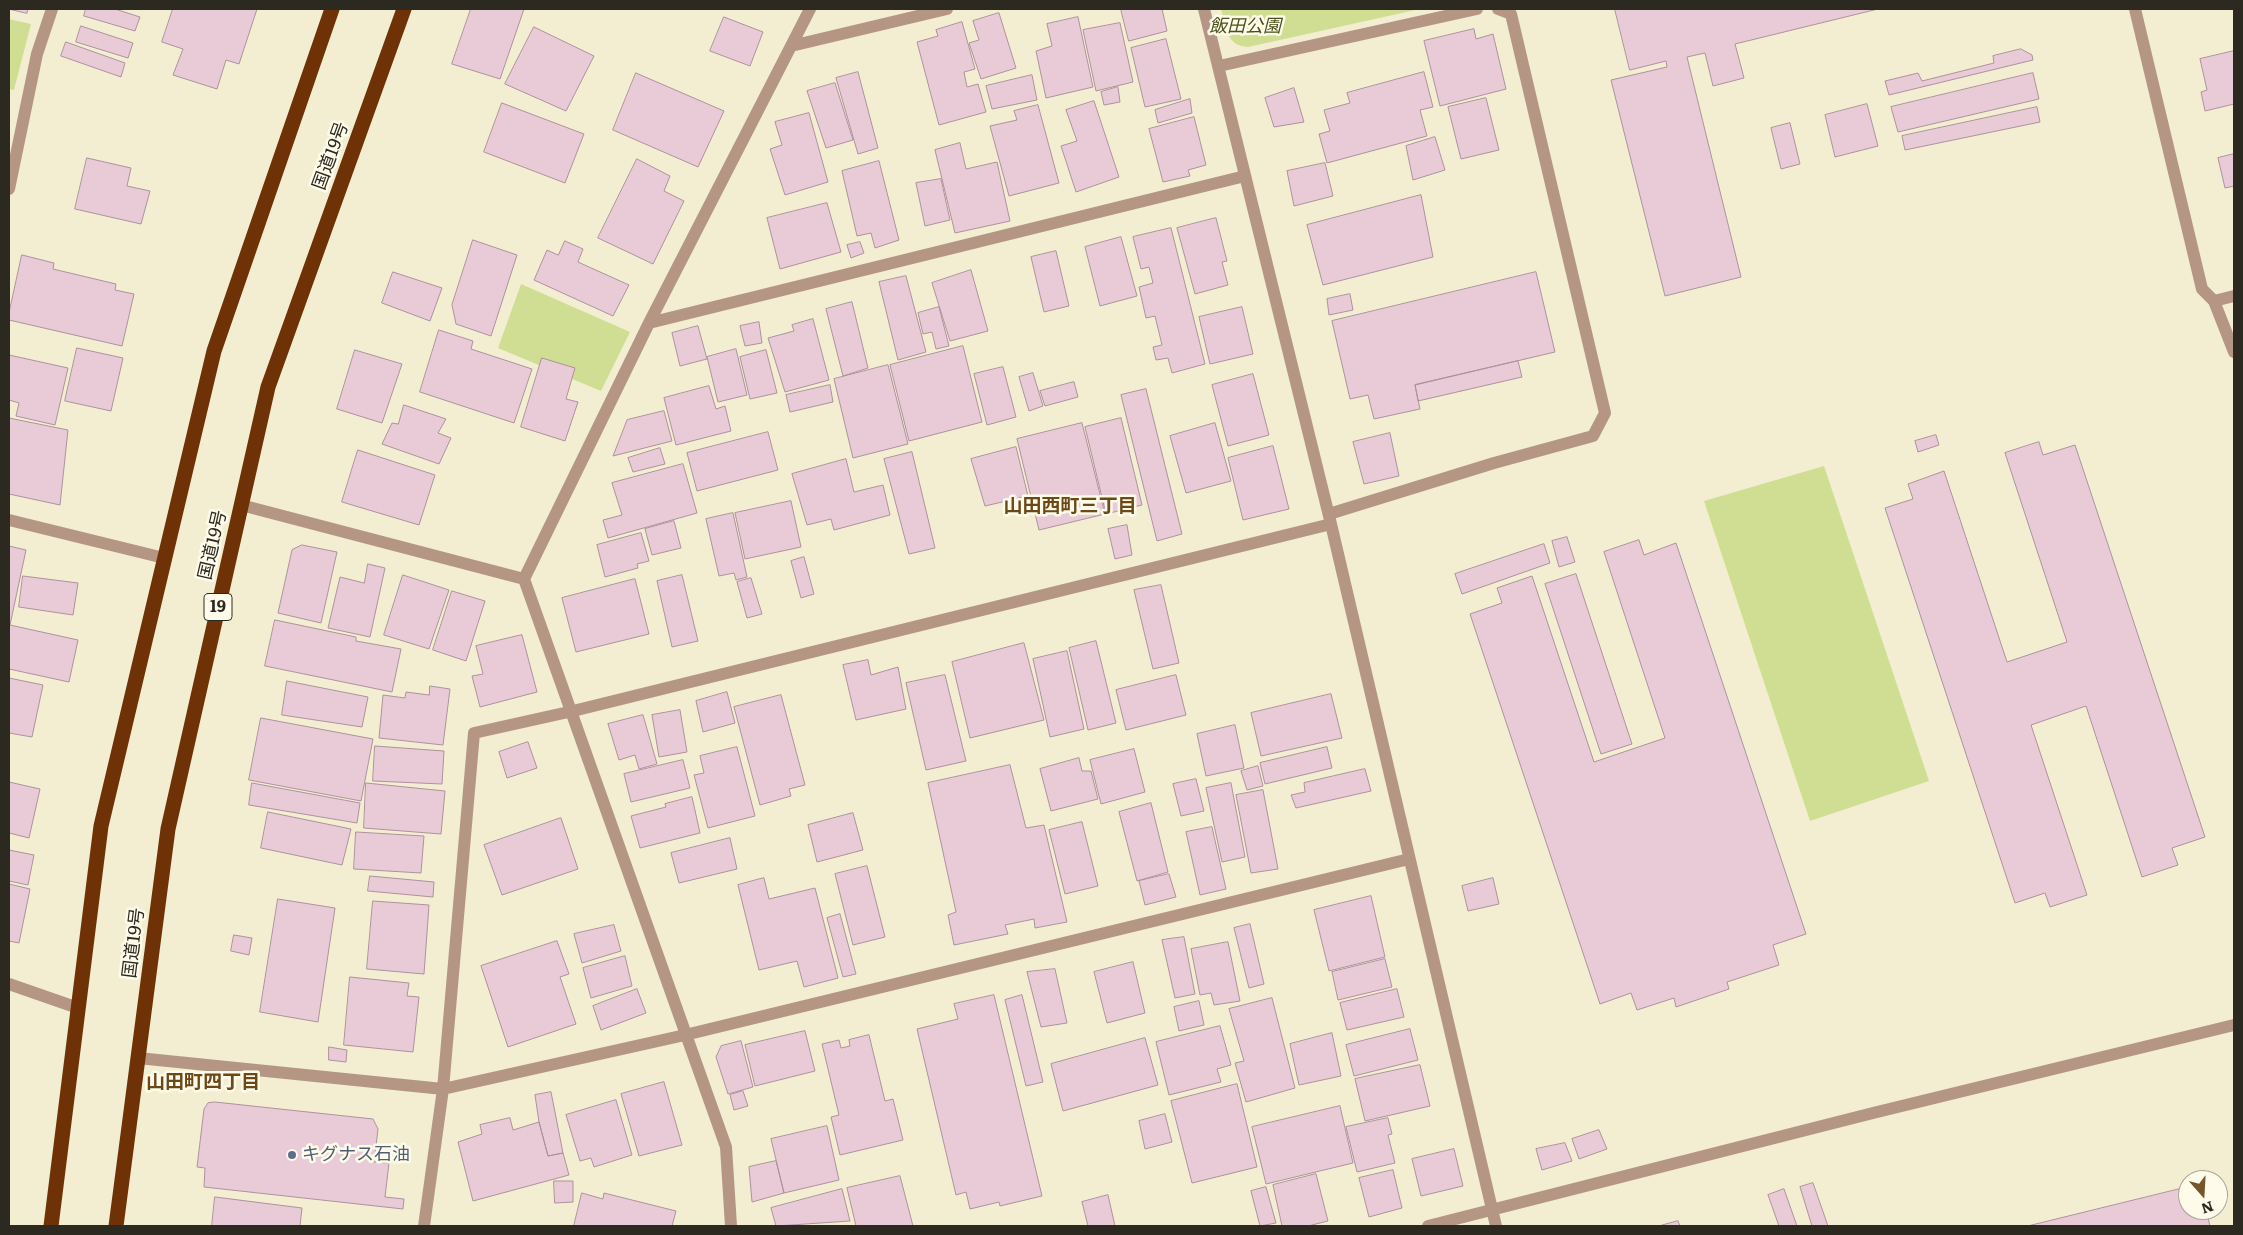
<!DOCTYPE html>
<meta charset="utf-8">
<style>
body{margin:0}
#map{position:relative;width:2243px;height:1235px;overflow:hidden;background:#f3eed1;font-family:Literata,serif}
canvas{display:block}
.frame{position:absolute;inset:0;border:10px solid #2c2a20;pointer-events:none}
.north{position:absolute;left:2178px;top:1170px;width:50px;height:50px;box-sizing:border-box;background:#fefbea;border:1px solid #aaa799;border-radius:50%;rotate:161deg;font-size:14px;font-weight:700;line-height:20px;text-align:center;color:#2c2a20}
.north::after{content:'';display:block;margin:auto;width:18px;height:22px;background:#76552b;clip-path:polygon(50% 0,100% 100%,50% 72%,0 100%)}
</style>
<div id="map">
<canvas width="2243" height="1235"></canvas>
<div class="frame"></div>
<div class="north">N</div>
</div>
<script>
const ctx = document.querySelector('canvas').getContext('2d');
ctx.lineJoin = 'round';
function fill(path, color) { ctx.fillStyle = color; ctx.fill(path, 'evenodd'); }
function strokePath(path, color, width, dash) { ctx.strokeStyle = color; ctx.lineWidth = width; ctx.lineCap = dash ? 'butt' : 'round'; ctx.setLineDash(dash || []); ctx.stroke(path); }
function write(font, color, halo, rows, align = 'center') {
  ctx.font = font + ' Literata,"Noto Sans JP",serif'; ctx.lineWidth = 5; ctx.setLineDash([]); ctx.textBaseline = 'middle'; ctx.strokeStyle = halo; ctx.fillStyle = color; for (const [text, x, y, turn = 0] of rows) {
    ctx.save(); ctx.translate(x, y); ctx.rotate((+turn || 0) * Math.PI / 180); ctx.textAlign = isNaN(turn) ? turn : align; if (halo) ctx.strokeText(text, 0, 0); ctx.fillText(text, 0, 0); ctx.restore();
  }
}
fill(new Path2D(`
 M1221,9h199l-172,38c-22,-1 -22,-20 -27,-38z
 M9,19l22,5 -17,66 -5,-1z
 M521,284l109,48 -29,59 -103,-43z
 M1824,466l105,315 -119,40 -106,-320z`), '#d0de93');
const building = new Path2D(`
 M9,9h19l-1,4z
 M86,9h29l25,8 -5,14 -51,-15z
 M173,9h84l-18,55 -13,-4 -9,29 -44,-14 10,-26 -21,-7z
 M471,9h53l-24,70 -48,-15z
 M1121,9h41l5,22 -38,10z
 M1615,9h263l-143,35 9,34 -31,8 -8,-33 -18,4 54,220 -76,19 -54,-216 56,-13 -1,-6 -36,9z
 M999,13l17,55 -35,11 -12,-36 10,-3 -6,-19z
 M724,17l39,15 -13,34 -40,-15z
 M1078,17l15,70 -47,11 -10,-47 16,-5 -5,-22z
 M962,22l13,47 -11,3 3,15 11,-3 8,28 -47,13 -22,-83 21,-6 -2,-6z
 M1120,23l13,59 -37,9 -13,-61z
 M81,26l52,17 -5,15 -52,-16z
 M534,27l60,29 -28,55 -61,-27z
 M1474,29l2,10 17,-5 13,55 -66,17 -16,-65z
 M1166,39l15,60 -36,8 -14,-59z
 M66,42l59,21 -4,14 -60,-21z
 M2021,49l11,6 1,5 -144,35 -4,-14 33,-8 4,8 72,-18 -1,-7z
 M2234,51v53l-29,7 -4,-19 6,-2 -7,-31z
 M858,72l20,76 -20,6 -22,-76z
 M1424,72l9,35 -13,3 7,26 -100,27 -8,-29 11,-3 -6,-21 26,-7 -3,-10z
 M636,73l88,38 -26,56 -85,-37z
 M2033,73l6,26 -141,33 -7,-25z
 M1032,75l5,25 -45,9 -6,-23z
 M835,83l18,57 -27,8 -19,-57z
 M1118,87l2,15 -16,3 -3,-13z
 M1294,88l10,34 -30,5 -9,-29z
 M1486,98l13,52 -38,9 -13,-52z
 M1190,99l2,14 -34,10 -3,-13z
 M1094,101l25,76 -43,15 -15,-46 16,-5 -11,-31z
 M502,103l82,31 -19,49 -81,-31z
 M1867,104l11,42 -43,11 -10,-42z
 M1038,105l21,78 -50,13 -19,-70 27,-6 -3,-9z
 M2037,107l3,15 -135,28 -3,-14z
 M809,113l19,69 -43,13 -15,-46 12,-4 -7,-23z
 M1194,117l12,48 -18,5 2,6 -27,6 -14,-53z
 M1790,123l10,41 -19,5 -10,-41z
 M1435,137l10,33 -32,10 -7,-34z
 M960,143l6,26 31,-7 13,59 -55,12 -20,-83z
 M2234,154v32l-9,2 -7,-30z
 M87,158l44,10 -4,18 23,5 -9,33 -66,-15z
 M637,159l33,17 -6,15 20,10 -31,63 -55,-26z
 M879,161l20,79 -24,8 -4,-15 -14,3 -15,-65z
 M1325,163l8,33 -39,10 -7,-35z
 M941,179l9,41 -25,6 -9,-43z
 M1421,195l12,62 -110,28 -16,-60z
 M827,203l14,49 -61,17 -13,-51z
 M1216,218l11,43 -5,1 6,23 -33,9 -18,-66z
 M1171,228l34,136 -33,9 -4,-15 -12,2 -3,-13 9,-2 -7,-29 -9,2 -7,-31 14,-4 -4,-16 -8,2 -8,-32z
 M1121,237l16,59 -37,10 -15,-59z
 M473,240l44,15 -26,81 -35,-12 -4,-19z
 M565,241l18,8 -5,13 51,23 -16,31 -79,-36 13,-30 11,5z
 M860,242l4,11 -13,5 -4,-13z
 M1056,251l13,55 -25,6 -13,-55z
 M22,255l32,8 -1,6 63,15 -1,6 19,4 -12,52 -113,-26v-7z
 M971,270l17,61 -38,10 -18,-58z
 M393,272l49,16 -12,33 -48,-18z
 M1536,272l19,80 -140,33 5,24 -46,10 -6,-24 -18,4 -18,-78z
 M906,276l20,76 -28,8 -19,-78z
 M1350,294l3,16 -24,5 -2,-16z
 M852,302l16,66 -25,8 -17,-67z
 M939,307l10,39 -13,3 -4,-17 -9,2 -5,-21z
 M1242,307l11,47 -43,10 -11,-47z
 M813,319l16,61 -44,12 -17,-54 26,-7 -2,-6z
 M759,322l3,21 -17,3 -5,-20z
 M698,326l9,33 -27,7 -8,-33z
 M439,330l34,11 -2,8 61,20 -18,54 -94,-31z
 M963,346l19,76 -73,19 -19,-76z
 M77,348l46,10 -12,53 -46,-10z
 M736,349l11,46 -29,7 -11,-45z
 M355,350l47,14 -20,59 -45,-14z
 M766,350l11,43 -27,6 -10,-42z
 M9,355l59,13 -13,57 -39,-9 3,-13 -10,-3z
 M542,358l33,10 -9,31 12,3 -13,39 -44,-14z
 M1518,361l4,16 -104,24 -3,-16z
 M888,365l20,79 -55,14 -19,-79z
 M1003,367l13,50 -29,8 -13,-51z
 M1033,373l10,33 -14,5 -10,-34z
 M1253,374l16,61 -41,11 -16,-61z
 M1074,382l4,15 -33,9 -5,-15z
 M830,385l3,17 -43,10 -4,-17z
 M709,386l7,23 9,-3 6,25 -55,14 -12,-47z
 M1146,389l36,145 -25,7 -36,-146z
 M404,405l42,14 -8,14 13,5 -12,26 -57,-20 10,-21 6,1z
 M664,411l8,30 -59,15 14,-36z
 M9,418l59,12 -8,75 -51,-11z
 M1121,418l21,87 -36,9 -21,-87z
 M1082,423l23,91 -66,16 -22,-91z
 M1215,423l16,58 -45,12 -16,-57z
 M768,432l10,38 -81,21 -10,-38z
 M1390,433l9,43 -35,8 -11,-42z
 M1936,435l3,10 -21,7 -3,-11z
 M2039,442l4,13 32,-10 130,392 -33,11 6,17 -36,12 -56,-171 -55,19 56,170 -37,12 -5,-14 -30,10 -130,-395 28,-9 -5,-15 36,-13 63,191 60,-20 -62,-189z
 M1273,446l16,63 -46,11 -15,-62z
 M1016,447l12,49 -43,10 -14,-47z
 M660,448l5,16 -32,8 -5,-14z
 M358,450l77,25 -16,50 -77,-23z
 M912,452l23,96 -26,6 -25,-95z
 M846,459l8,33 29,-7 7,30 -56,15 -3,-11 -24,6 -15,-51z
 M683,464l14,49 -89,25 -5,-18 19,-5 -10,-32z
 M791,501l10,46 -56,12 -10,-46z
 M733,513l14,64 -11,3 -2,-7 -15,3 -13,-57z
 M674,521l7,27 -29,7 -7,-26z
 M1127,525l5,30 -17,4 -7,-30z
 M641,533l8,28 -12,3 1,4 -33,9 -8,-32z
 M1567,537l8,25 -16,5 -7,-26z
 M1639,540l5,15 32,-12 130,391 -33,11 6,20 -52,17 2,7 -53,18 -2,-9 -37,12 -6,-17 -31,11 -130,-390 32,-11 -5,-15 35,-12 62,186 71,-24 -61,-186z
 M1544,544l6,19 -88,31 -7,-20z
 M302,545l35,7 -16,71 -43,-10 14,-63z
 M9,546l17,4 -16,75 68,15 -9,42 -60,-13z
 M804,557l10,37 -13,4 -10,-37z
 M368,564l17,4 -15,69 -42,-9 12,-51 24,6z
 M1576,574l56,170 -31,10 -56,-170z
 M403,575l46,15 -20,59 -45,-14z
 M682,575l16,66 -26,6 -15,-66z
 M23,576l55,7 -5,32 -54,-8z
 M751,578l11,36 -15,4 -10,-36z
 M635,579l14,55 -73,18 -14,-54z
 M1161,585l18,78 -26,6 -19,-79z
 M452,591l33,10 -19,60 -33,-11z
 M275,620l81,17v4l45,8 -9,43 -127,-26z
 M522,635l15,57 -57,15 -8,-31 11,-2 -7,-28z
 M1096,641l20,82 -28,7 -19,-82z
 M1024,643l20,77 -74,18 -18,-76z
 M1067,651l17,78 -34,8 -17,-78z
 M868,660l3,15 27,-8 8,42 -50,11 -13,-55z
 M945,675l21,86 -40,9 -20,-87z
 M1176,675l10,40 -60,15 -10,-40z
 M9,678l34,7 -11,52 -23,-4z
 M287,681l81,16 -6,30 -80,-12z
 M430,686l20,3 -7,56 -64,-7 4,-43 22,3 1,-6 23,3z
 M727,692l8,31 -32,9 -7,-31z
 M1331,694l11,44 -81,18 -10,-43z
 M781,695l24,90 -16,4 2,7 -31,9 -26,-98z
 M680,710l7,42 -28,5 -7,-42z
 M643,715l14,49 -18,5 -4,-14 -16,5 -11,-36z
 M261,718l112,21 -12,62 -112,-21z
 M1235,725l9,43 -38,8 -9,-42z
 M528,742l9,26 -30,10 -8,-26z
 M375,746l69,5 -2,33 -69,-3z
 M737,747l18,69 -47,12 -14,-53 10,-2 -4,-17z
 M1327,747l5,21 -67,16 -5,-21z
 M1134,749l11,43 -44,12 -11,-44z
 M1079,758l3,13h9l7,28 -47,12 -11,-42z
 M683,760l7,28 -59,14 -7,-28z
 M1010,765l16,63 18,-3 23,97 -32,6 -1,-9 -29,6 3,9 -54,11 -6,-30 8,-3 -28,-129z
 M1258,766l5,20 -16,4 -6,-19z
 M1365,769l6,22 -75,17 -5,-13 14,-3 -1,-9z
 M1196,779l8,32 -23,5 -8,-32z
 M9,782l31,7 -11,49 -20,-5z
 M252,783l108,20 -3,20 -108,-18z
 M366,783l79,8 -4,43 -77,-6z
 M1231,783l14,74 -23,5 -16,-74z
 M1263,790l15,79 -27,4 -15,-78z
 M692,797l8,36 -60,15 -9,-32 35,-9 -1,-3z
 M1151,803l17,69 -31,9 -18,-69z
 M268,812l83,17 -9,36 -81,-17z
 M853,813l10,37 -46,12 -9,-37z
 M561,818l17,51 -76,26 -18,-50z
 M1082,822l16,64 -33,8 -16,-64z
 M1212,827l14,62 -26,6 -14,-63z
 M356,832l68,4 -3,37 -67,-4z
 M730,838l7,31 -58,14 -8,-30z
 M9,850l25,5 -6,30 -19,-4z
 M867,866l18,71 -32,8 -18,-71z
 M1169,874l7,23 -31,8 -6,-24z
 M370,876l64,6 -1,15 -65,-6z
 M764,878l5,21 46,-11 23,90 -34,9 -7,-26 -38,9 -21,-85z
 M1493,878l6,26 -31,7 -6,-25z
 M9,884l21,5 -11,54 -10,-2z
 M1371,896l14,61 -56,14 -15,-61z
 M278,899l57,9 -17,114 -58,-10z
 M373,901l56,4 -5,69 -57,-5z
 M840,914l16,60 -13,3 -16,-59z
 M1250,924l14,60 -15,4 -15,-60z
 M614,925l7,26 -39,12 -8,-29z
 M234,935l18,3 -3,17 -18,-4z
 M1184,937l11,57 -20,4 -13,-58z
 M557,941l12,33 -9,3 16,47 -68,23 -27,-81z
 M1228,942l12,59 -26,4 -3,-12 -11,2 -9,-46z
 M625,956l7,30 -41,12 -8,-30z
 M1385,959l7,28 -54,13 -6,-28z
 M1133,962l12,51 -38,10 -13,-51z
 M1055,969l12,54 -26,4 -14,-55z
 M350,977l59,6 -2,13 12,1 -6,55 -69,-7z
 M637,989l9,24 -45,17 -8,-24z
 M1397,989l7,28 -57,13 -7,-27z
 M994,995l48,201 -42,10 -1,-4 -29,7 -4,-17 -10,3 -39,-166 41,-10 -4,-15z
 M1022,995l21,87 -17,4 -21,-86z
 M1272,998l23,90 -49,14 -11,-39 9,-2 -15,-52z
 M1199,1001l5,24 -25,6 -5,-24z
 M1220,1026l11,39 -14,4 4,13 -52,13 -13,-53z
 M1410,1029l8,31 -64,16 -8,-31z
 M805,1031l10,40 -60,15 -10,-41z
 M1332,1033l9,43 -42,9 -9,-41z
 M869,1035l16,66 8,-2 10,41 -63,15 -9,-38 8,-2 -17,-71 17,-4 2,8 9,-2 -1,-6z
 M1145,1038l13,47 -95,26 -12,-47z
 M741,1041l12,46 -25,7 -12,-37 5,-11z
 M329,1047l18,3 -1,12 -17,-2z
 M1420,1065l10,41 -65,15 -10,-42z
 M664,1082l18,63 -43,11 -18,-62z
 M1237,1084l20,83 -65,16 -21,-82z
 M743,1091l5,15 -14,4 -4,-15z
 M551,1092l12,61 -15,3 -9,-34 -4,-27z
 M616,1100l16,55 -38,12 -3,-9 -11,3 -14,-46z
 M215,1102l158,17 5,10 -4,33 15,1 -4,34 19,2 -1,10 -199,-22 1,-19 -8,-1 7,-58 4,-6z
 M1340,1106l13,57 -87,21 -14,-57z
 M1165,1114l7,28 -27,7 -6,-28z
 M510,1118l3,12 26,-8 9,34 15,-3 6,22 -96,26 -15,-59 24,-8 -2,-9z
 M1388,1118l4,16 -4,1 7,28 -38,9 -11,-45z
 M827,1126l12,54 -55,13 -13,-54z
 M1599,1130l8,19 -28,10 -7,-20z
 M1565,1143l7,18 -30,9 -6,-21z
 M1454,1149l9,37 -42,10 -9,-37z
 M776,1161l8,32 -32,9 -3,-35z
 M1393,1170l9,38 -33,9 -10,-39z
 M1316,1174l12,47 -20,5h-26l-9,-41z
 M900,1176l13,50h-57l-9,-38z
 M554,1181h19v21l-18,1z
 M1813,1183l15,43h-16l-12,-39z
 M1266,1187l10,36 -16,3 -9,-35z
 M2188,1187v23h18l4,16h-182z
 M842,1189l8,32 -74,5 -5,-18z
 M1784,1189l13,37h-18l-11,-31z
 M582,1193l21,6 1,-6 72,18 -4,15h-98z
 M1108,1195l7,31h-27l-6,-24z
 M215,1197l87,11 -2,18h-88z
 M1678,1221l2,5h-21z`);
fill(building, '#e9cbd8');
strokePath(building, '#ad919d', 1);
strokePath(new Path2D(`
 M1204,9l127,515 165,702
 M2135,9l67,280 12,12 20,51
 M791,46l156,-37
 M1219,66l258,-57
 M9,189l28,-135 15,-45
 M2214,301l20,-5
 M649,323l596,-147
 M241,505l283,74
 M1329,514l165,-51 99,-27 12,-23 -94,-399 -13,-5
 M9,520l155,38
 M9,984l69,24
 M138,1058l305,31 242,-54 724,-176
 M424,1226l19,-137 31,-356 99,-22 758,-187
 M731,1226l-5,-79 -202,-568 125,-256 161,-314
 M1428,1226l445,-113 361,-88`), '#b59685', 12);
strokePath(new Path2D(`
 M51,1226l50,-400 113,-475 118,-342
 M116,1226l52,-397 100,-442 136,-378`), '#6f3206', 15);
for (const [x, y, r, color] of [
 [292,1155,5,"#5c6f8a"]
]) { const dot = new Path2D(); dot.arc(x, y, r, 0, 2 * Math.PI); ctx.fillStyle = color; ctx.fill(dot); strokePath(dot, '#fefbea', 2); }
for (const [x, y, w] of [
 [218,607,28]
]) { const box = new Path2D(); box.roundRect(x - w / 2, y - 13.5, w, 27, 4); ctx.fillStyle = '#fefbea'; ctx.fill(box); strokePath(box, '#2c2a20', 1); }
write('bold 16px', '#2c2a20', null, [
 ["19",218,607]
]);
write('italic 18px', '#4a521b', '#fefbea', [
 ["飯田公園",1245,27]
]);
write('18px', '#2c2a20', '#fefbea', [
 ["国道19号",331,156,-70],
 ["国道19号",213,545,-77],
 ["国道19号",134,943,-83]
]);
write('18px', '#4e5e75', '#fefbea', [
 ["キグナス石油",302,1155]
], 'left');
write('bold 19px', '#6c4816', '#fefbea', [
 ["山田西町三丁目",1070,506],
 ["山田町四丁目",203,1082]
]);
</script>
